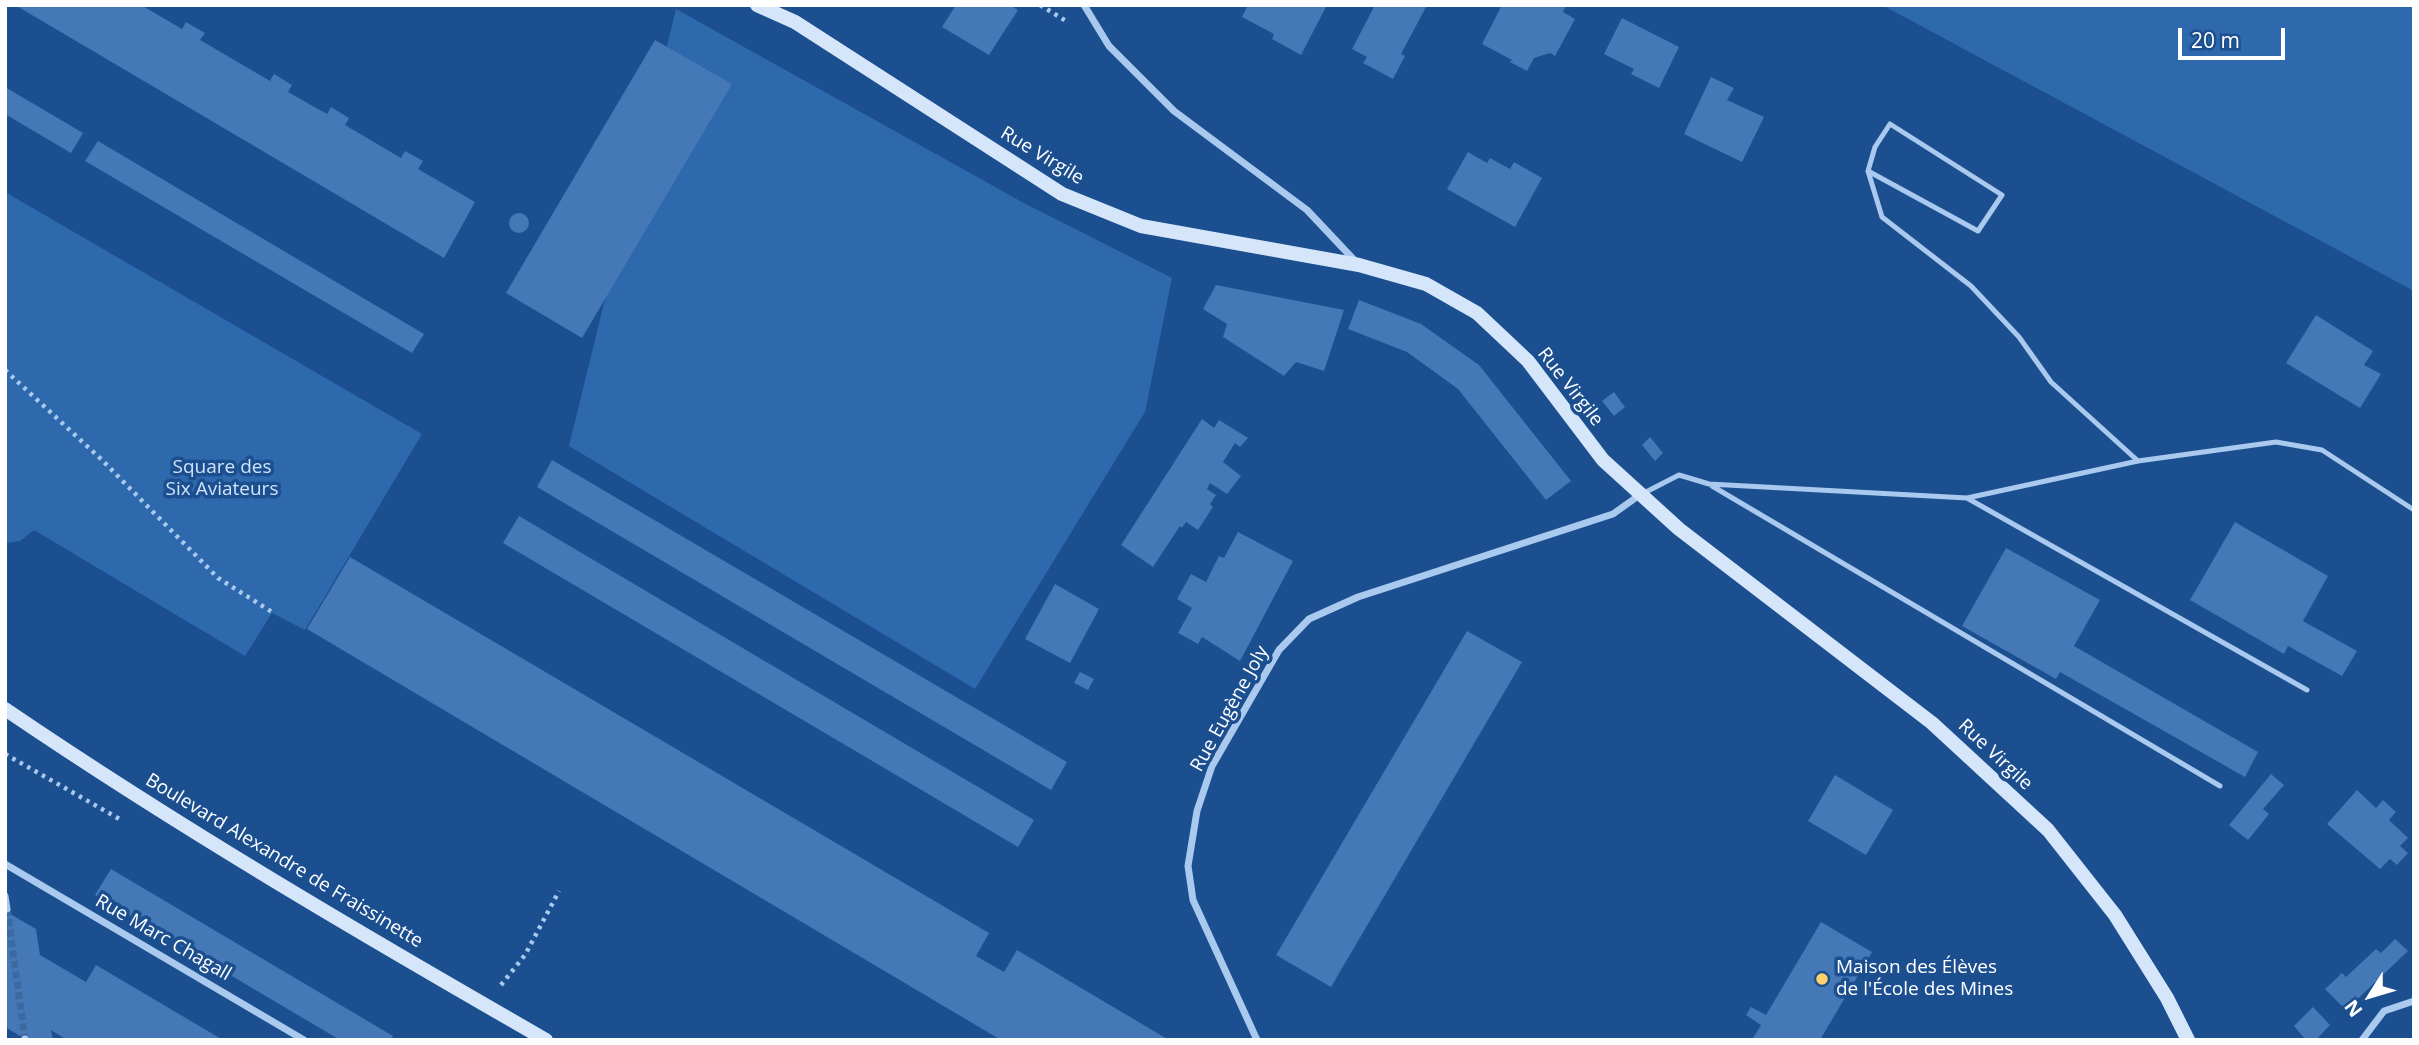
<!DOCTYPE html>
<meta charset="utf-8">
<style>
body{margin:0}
#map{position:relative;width:2419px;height:1045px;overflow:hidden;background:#1b4f8f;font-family:"Open Sans",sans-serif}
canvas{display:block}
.frame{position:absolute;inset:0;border:7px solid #fff;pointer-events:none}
.north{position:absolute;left:2335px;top:961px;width:70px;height:70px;-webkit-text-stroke:5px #1b4f8f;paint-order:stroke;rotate:233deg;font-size:19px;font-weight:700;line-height:28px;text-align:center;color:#fff}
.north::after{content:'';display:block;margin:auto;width:24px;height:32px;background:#fff;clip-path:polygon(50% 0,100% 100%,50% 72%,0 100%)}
.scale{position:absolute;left:2178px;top:28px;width:107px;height:32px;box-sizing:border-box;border:4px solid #fff;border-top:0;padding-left:9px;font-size:21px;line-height:24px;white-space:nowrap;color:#fff;-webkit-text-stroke:5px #1b4f8f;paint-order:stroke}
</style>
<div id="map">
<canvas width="2419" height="1045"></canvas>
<div class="frame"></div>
<div class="north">N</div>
<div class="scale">20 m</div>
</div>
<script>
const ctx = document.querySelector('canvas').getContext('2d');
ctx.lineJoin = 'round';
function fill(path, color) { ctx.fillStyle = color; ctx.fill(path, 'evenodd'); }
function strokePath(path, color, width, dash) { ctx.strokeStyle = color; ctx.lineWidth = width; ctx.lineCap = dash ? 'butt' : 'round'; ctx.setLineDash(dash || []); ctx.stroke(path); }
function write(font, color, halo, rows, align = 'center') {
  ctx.font = font + ' "Open Sans",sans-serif'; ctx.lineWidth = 7; ctx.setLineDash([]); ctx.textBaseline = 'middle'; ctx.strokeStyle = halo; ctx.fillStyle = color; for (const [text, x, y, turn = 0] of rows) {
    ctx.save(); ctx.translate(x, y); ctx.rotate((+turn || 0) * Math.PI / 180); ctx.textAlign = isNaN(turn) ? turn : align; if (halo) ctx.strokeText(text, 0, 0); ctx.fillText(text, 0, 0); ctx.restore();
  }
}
fill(new Path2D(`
 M1882,5h532v286z
 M676,9l346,193 150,76 -27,134 -170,277 -406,-243z
 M5,192l417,242 -117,196 -33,-17 -27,43 -211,-126 -14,11 -15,2z`), '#2e69ad');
fill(new Path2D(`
 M15,5h126l41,24 4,-7 19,11 -5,7 70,41 4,-7 18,11 -4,7 39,22 4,-7 18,11 -4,7 56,33 4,-7 18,10 -5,8 57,33 -31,56z
 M956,5h54l8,5 -29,45 -47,-28z
 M1248,5h79l-26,50 -29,-16 2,-5 -32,-17z
 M1375,5h47l4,2 -25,47 4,2 -12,23 -30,-16 4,-6 -15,-8z
 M1502,5h33l4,2 1,-2h26l-3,7 12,7 -20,37 -5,-3 -16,5 -7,13 -17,-9 2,-2 -30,-16z
 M1622,18l57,29 -20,41 -28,-14 3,-5 -30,-15z
 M655,40l77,44 -150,254 -76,-45z
 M1711,77l23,11 -7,12 37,17 -22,45 -58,-28z
 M5,87l78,46 -12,20 -66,-39z
 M98,141l326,193 -12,19 -327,-192z
 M1468,152l19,11 3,-5 20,11 4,-7 28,16 -27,49 -68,-38z
 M509 223a10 10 0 1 1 20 0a10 10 0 1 1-20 0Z
 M1216,285l128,25 -20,61 -28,-9 -12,14 -61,-39 4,-13 -24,-15z
 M1359,300l62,24 58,41 92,116 -25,19 -88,-111 -51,-37 -59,-23z
 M2316,315l57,36 -9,14 17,9 -21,34 -74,-45z
 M1614,392l11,15 -11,9 -12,-15z
 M1202,419l12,9 5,-8 29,18 -8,9 -5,-4 -12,19 18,14 -14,18 -17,-11 -3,6 9,6 -6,9 3,3 -15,23 -12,-8 -4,6 -2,-2 -27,41 -32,-22z
 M1650,437l13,16 -8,8 -13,-16z
 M552,460l515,302 -16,28 -514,-303z
 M519,516l515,304 -16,27 -515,-304z
 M2235,522l93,54 -25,45 54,30 -15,25 -54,-30 -4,8 -94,-54z
 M1238,532l55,29 -53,100 -38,-24 -4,7 -20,-11 14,-25 -15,-9 14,-25 15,8 13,-26 5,2z
 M2006,548l94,52 -26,46 184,106 -13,25 -185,-105 -4,7 -94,-53z
 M350,557l639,376 -13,23 28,16 13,-22 152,90h-168l-694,-411z
 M1055,584l44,25 -29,54 -45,-24z
 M1467,631l55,31 -191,325 -55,-32z
 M1080,672l14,7 -6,11 -14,-7z
 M2271,774l13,11 -21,24 6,5 -21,26 -19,-15z
 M1835,775l58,35 -27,45 -58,-34z
 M2357,790l19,18 7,-8 13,12 -7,8 19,18 -8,8 8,7 -11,12 -7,-6 -10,10 -53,-45z
 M111,869l282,167 -2,4h-51l-245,-145z
 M5,911l31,18 4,26 46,27 10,-17 127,75h-156l-16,-10 2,10h-26l-22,-13z
 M1821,922l51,30 -52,88h-68l9,-15 -15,-10 5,-8 15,8z
 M2395,939l13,12 -62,59 -21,-21 17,-16 4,4 30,-28 5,4z
 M2313,1007l17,18 -14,15h-10l-12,-14z`), '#4478b7');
strokePath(new Path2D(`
 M7,909l18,130`), '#3d69a0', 7, [7, 3.5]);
strokePath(new Path2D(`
 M1040,5l26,16
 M5,370l97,90 116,118 54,34
 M5,754l118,67
 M501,985l24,-30 34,-64`), '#a9c9ee', 4.5, [3.5, 5]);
strokePath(new Path2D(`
 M1868,171l110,60 24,-36 -112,-71 -15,23 -7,24 14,46 89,69 48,51 32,45 87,79
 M1712,486l508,300
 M1642,494l37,-19 30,9 258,14 171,-37 138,-19 46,8 92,60
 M1967,498l340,192`), '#a9c9ee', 5);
strokePath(new Path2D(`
 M1084,5l25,41 65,65 133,99 49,52
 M5,864l299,176
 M5,896l2,13
 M25,1039v1
 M1257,1040l-64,-140 -5,-34 9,-55 15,-45 67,-116 30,-31 49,-22 255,-83 28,-20
 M2362,1040l22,-29 30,-10`), '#a9c9ee', 7);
strokePath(new Path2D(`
 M757,5l38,17 267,172 79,32 218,39 67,19 51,29 51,48 75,99 76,69 253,194 116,107 67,85 52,83 21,42
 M5,709c175,119 358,226 541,331`), '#d6e6fa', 14);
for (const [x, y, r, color] of [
 [1822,979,7,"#ffd166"]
]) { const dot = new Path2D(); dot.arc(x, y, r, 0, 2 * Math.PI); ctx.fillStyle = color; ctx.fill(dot); strokePath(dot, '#1b4f8f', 2.5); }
write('19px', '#fff', '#1b4f8f', [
 ["Rue Virgile",1042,156,31],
 ["Rue Virgile",1570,387,52],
 ["Rue Eugène Joly",1230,709,-61],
 ["Rue Virgile",1995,755,43],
 ["Boulevard Alexandre de Fraissinette",284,861,31],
 ["Rue Marc Chagall",163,938,30]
]);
write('19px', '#cfe3fa', '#1b4f8f', [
 ["Square des",222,468],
 ["Six Aviateurs",222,490]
]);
write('19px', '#fff', '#1b4f8f', [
 ["Maison des Élèves",1836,968],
 ["de l'École des Mines",1836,990]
], 'left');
</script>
